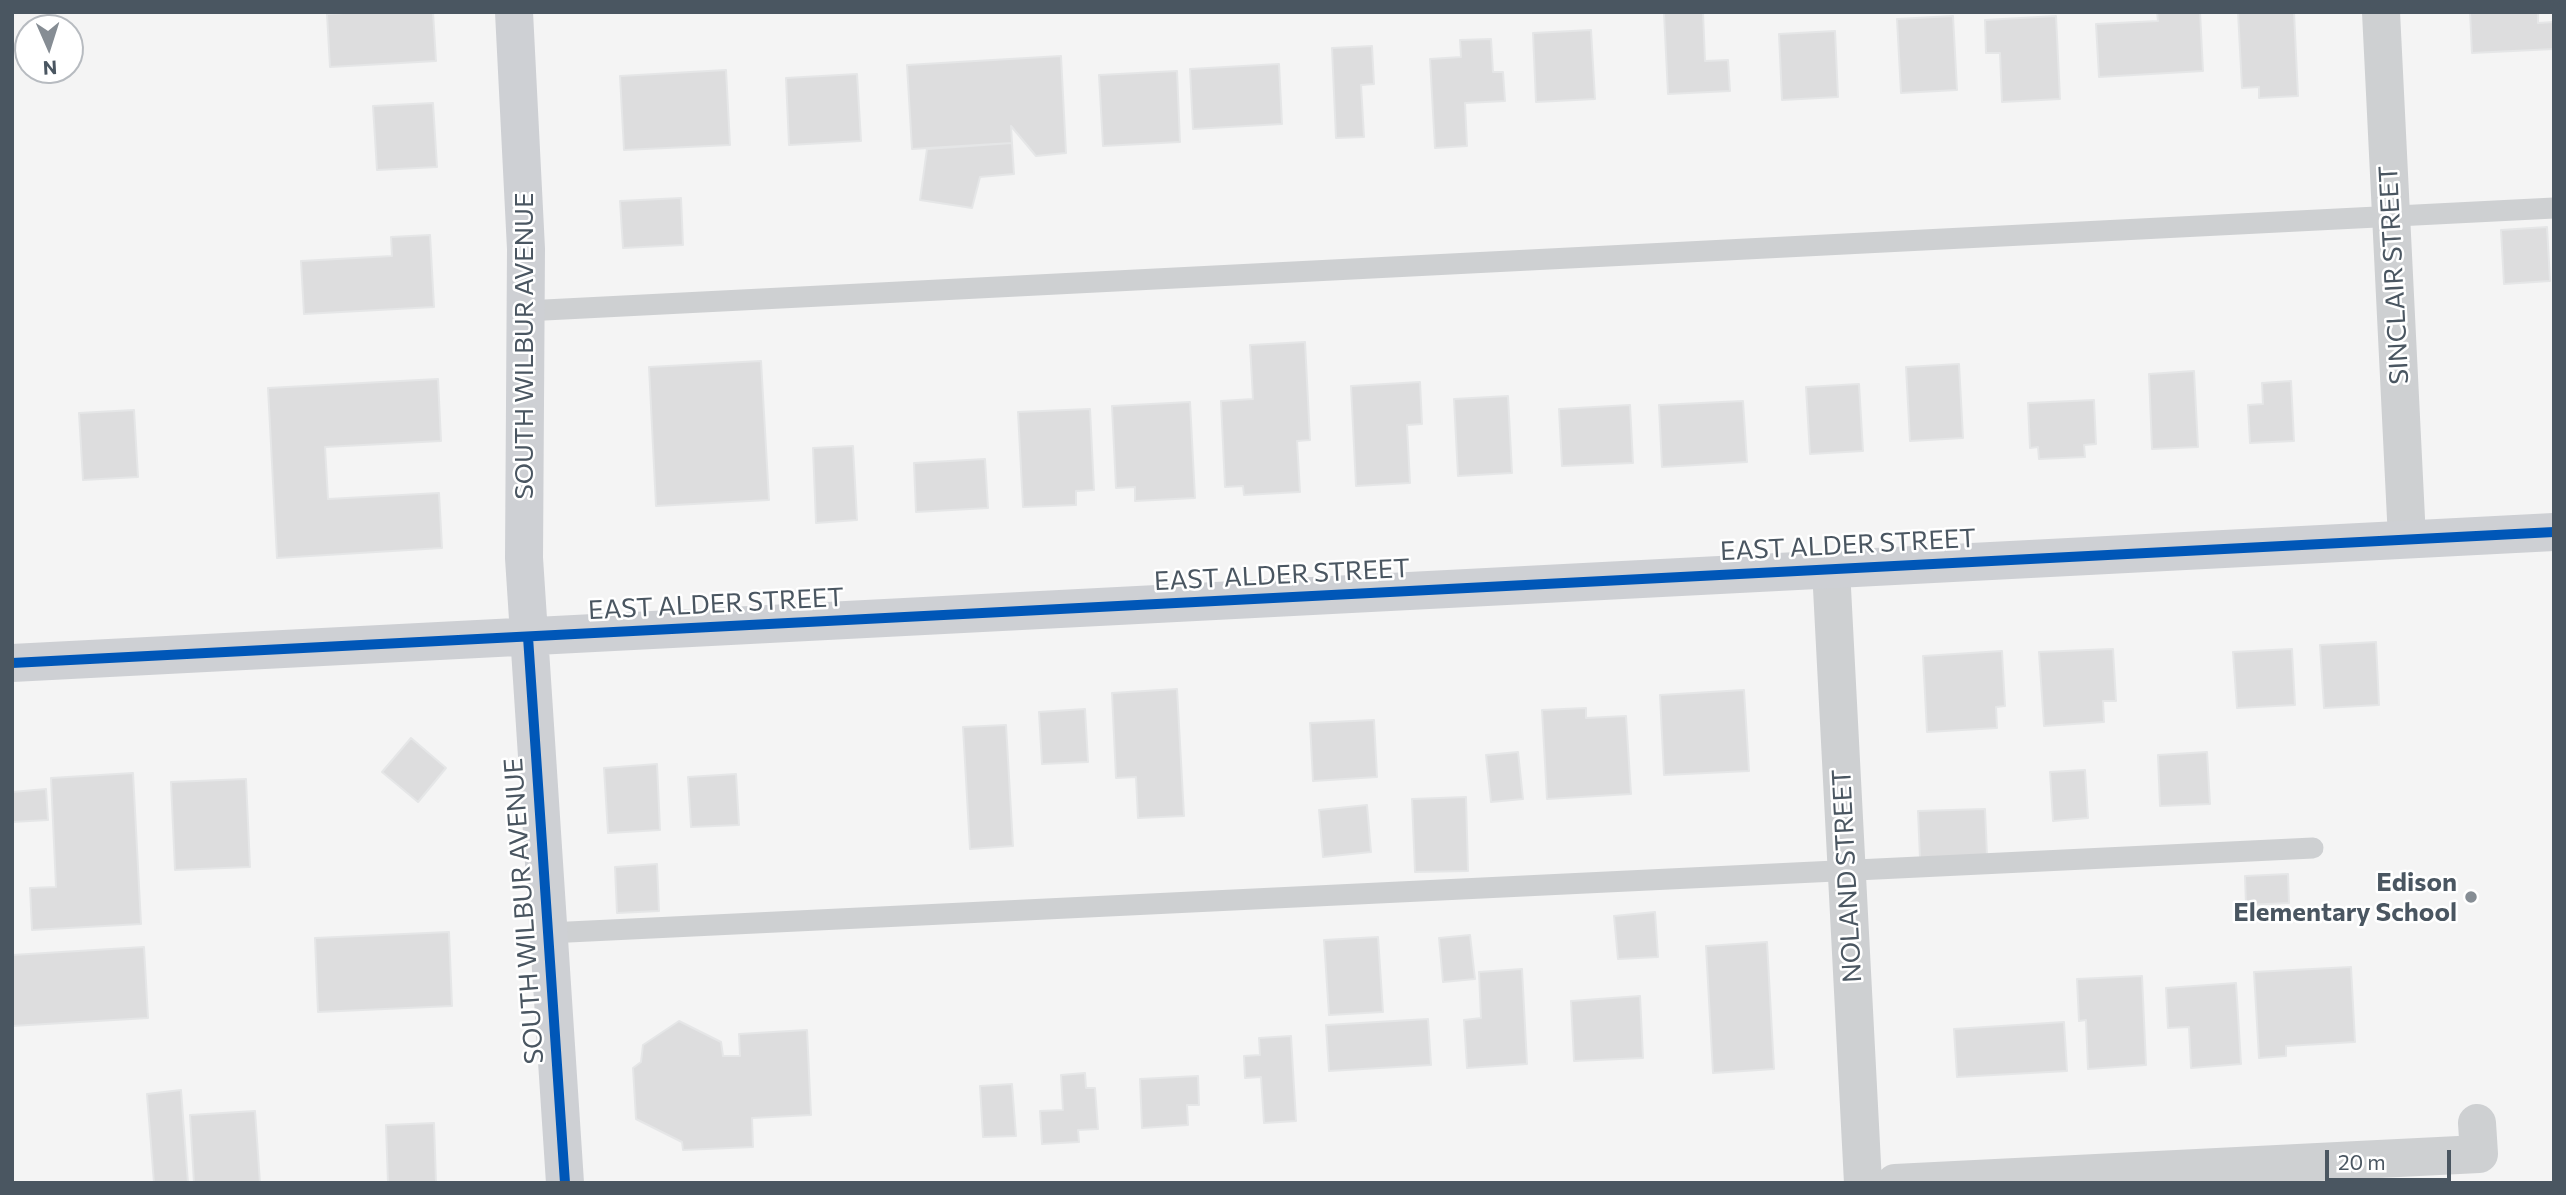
<!DOCTYPE html>
<style>
body{margin:0}
#map{position:relative;width:2566px;height:1195px;overflow:hidden;background:#f4f4f4;font-family:Commissioner,sans-serif}
canvas{display:block}
.frame{position:absolute;inset:0;border:14px solid #4a5661;pointer-events:none}
.north{position:absolute;left:14px;top:14px;width:70px;height:70px;box-sizing:border-box;background:#fff;border:2px solid #b7bbc0;border-radius:50%;rotate:177deg;font-size:19px;font-weight:700;line-height:28px;text-align:center;color:#4a5661}
.north::after{content:'';display:block;margin:auto;width:24px;height:32px;background:#868d94;clip-path:polygon(50% 0,100% 100%,50% 72%,0 100%)}
.scale{position:absolute;left:2325px;top:1150px;width:126px;height:32px;box-sizing:border-box;border:4px solid #4a5661;border-top:0;padding-left:9px;font-size:21px;line-height:24px;white-space:nowrap;color:#4a5661;-webkit-text-stroke:5px #fff;paint-order:stroke}
</style>
<div id="map">
<canvas width="2566" height="1195"></canvas>
<div class="frame"></div>
<div class="north">N</div>
<div class="scale">20 m</div>
</div>
<script>
const ctx = document.querySelector('canvas').getContext('2d');
ctx.lineJoin = 'round';
function fill(path, color) { ctx.fillStyle = color; ctx.fill(path, 'evenodd'); }
function strokePath(path, color, width, dash) { ctx.strokeStyle = color; ctx.lineWidth = width; ctx.lineCap = dash ? 'butt' : 'round'; ctx.setLineDash(dash || []); ctx.stroke(path); }
function write(font, color, halo, rows, align = 'center') {
  ctx.font = font + ' Commissioner,sans-serif'; ctx.lineWidth = 5; ctx.setLineDash([]); ctx.textBaseline = 'middle'; ctx.strokeStyle = halo; ctx.fillStyle = color; for (const [text, x, y, turn = 0] of rows) {
    ctx.save(); ctx.translate(x, y); ctx.rotate((+turn || 0) * Math.PI / 180); ctx.textAlign = isNaN(turn) ? turn : align; if (halo) ctx.strokeText(text, 0, 0); ctx.fillText(text, 0, 0); ctx.restore();
  }
}
const building = new Path2D(`
 M364,12h69l3,49 -106,6 -3,-53z
 M1703,12l2,49 23,-1 2,31 -62,3 -4,-81z
 M2157,12h43l3,59 -104,6 -3,-53 62,-3z
 M2238,12h56l4,84 -39,2v-11l-17,1z
 M2470,12h68v11l16,-1v27l-82,4z
 M1953,16l4,74 -56,3 -4,-74z
 M2056,16l4,83 -58,3 -2,-49h-14l-1,-33z
 M1591,30l4,69 -59,3 -3,-69z
 M1835,31l3,66 -56,3 -3,-66z
 M1491,39l2,33h10l2,29 -40,2 2,43 -32,2 -5,-89 31,-2 -1,-17z
 M1372,46l2,38 -13,1 3,52 -28,1 -4,-90z
 M1061,56l5,97 -30,3 -25,-30 1,17 -100,6 -5,-84z
 M1279,64l3,60 -89,5 -3,-60z
 M726,70l4,75 -106,5 -4,-74z
 M1177,71l3,71 -77,4 -4,-71z
 M857,74l4,67 -72,4 -3,-67z
 M433,103l4,64 -60,3 -4,-64z
 M1012,143l2,31 -34,3 -8,31 -52,-8 7,-51z
 M681,198l2,47 -60,3 -3,-47z
 M2547,227l3,54 -46,3 -3,-54z
 M430,235l4,72 -130,7 -3,-53 91,-5 -1,-19z
 M1305,342l5,98 -13,1 3,51 -56,3 -1,-9 -18,1 -4,-86 32,-2 -3,-54z
 M761,361l8,139 -113,6 -7,-139z
 M1959,364l4,74 -53,3 -4,-74z
 M2194,371l4,76 -46,2 -3,-75z
 M438,379l3,62 -116,6 3,52 111,-6 3,55 -165,10 -9,-170z
 M2291,381l3,60 -44,2 -2,-38 15,-1 -1,-21z
 M1420,382l2,42 -15,1 3,58 -54,3 -5,-100z
 M1859,384l4,67 -53,3 -4,-67z
 M1508,396l4,77 -54,3 -4,-77z
 M2094,400l2,44 -12,1 1,12 -46,2 -1,-12 -8,1 -2,-45z
 M1743,401l4,61 -85,5 -3,-62z
 M1190,402l5,96 -60,3v-14l-19,1 -4,-82z
 M1630,405l3,58 -71,3 -3,-57z
 M1090,409l4,81 -18,1v14l-53,2 -5,-95z
 M134,410l4,67 -55,3 -4,-67z
 M853,446l4,74 -41,3 -3,-75z
 M985,459l3,49 -72,4 -2,-49z
 M2376,642l3,63 -55,3 -4,-63z
 M2113,649l3,52h-13l1,21 -60,4 -5,-74z
 M2292,649l3,56 -58,3 -4,-56z
 M2002,651l3,55 -9,1 1,21 -70,4 -4,-76z
 M1177,689l7,127 -46,2 -2,-41 -20,1 -4,-85z
 M1744,690l5,81 -85,4 -4,-80z
 M1586,708v10l40,-2 5,78 -84,5 -5,-89z
 M1085,709l3,53 -46,2 -3,-52z
 M1374,720l3,57 -64,4 -3,-58z
 M1006,725l7,121 -43,3 -7,-122z
 M411,738l35,30 -28,34 -36,-30z
 M1518,752l5,47 -32,3 -5,-47z
 M2207,752l3,52 -50,2 -2,-51z
 M657,764l3,66 -52,3 -4,-65z
 M2085,770l3,48 -35,3 -3,-49z
 M133,773l8,151 -109,6 -2,-42 26,-1 -5,-109z
 M736,774l3,51 -48,2 -3,-50z
 M246,779l4,88 -75,3 -4,-88z
 M46,789l2,31 -36,2v-30z
 M1466,797l2,74 -53,1 -3,-73z
 M1367,805l4,47 -48,5 -4,-47z
 M1985,809l2,47 -67,2 -2,-47z
 M657,864l2,47 -42,2 -2,-46z
 M2288,874l1,29 -43,2 -1,-29z
 M1655,912l3,45 -40,2 -4,-43z
 M449,932l3,74 -134,6 -3,-74z
 M1470,935l5,44 -32,3 -4,-44z
 M1378,937l5,75 -54,3 -5,-75z
 M1767,942l7,127 -61,4 -7,-127z
 M144,947l4,71 -136,8v-71z
 M2351,967l4,75 -69,4v10l-27,2 -5,-86z
 M1522,969l5,95 -60,4 -3,-48 17,-2 -2,-46z
 M2142,976l4,89 -58,4 -2,-49 -7,1 -2,-42z
 M2236,983l5,81 -50,4 -2,-41 -21,1 -2,-40z
 M1640,996l3,62 -69,3 -3,-60z
 M1428,1019l3,46 -102,6 -3,-46z
 M679,1021l42,21 2,14h17l-1,-22 68,-4 4,85 -59,3 1,29 -70,3 -1,-8 -46,-23 -3,-51 8,-6 2,-17z
 M2064,1022l3,49 -110,6 -3,-48z
 M1291,1036l5,85 -32,2 -3,-46 -16,1 -1,-22 16,-1 -1,-17z
 M1085,1073l1,15h9l3,41 -20,1 1,12 -37,2 -2,-33 23,-1 -2,-35z
 M1198,1076l1,29h-12l1,20 -46,3 -2,-49z
 M1012,1084l4,52 -33,1 -3,-51z
 M181,1090l7,93h-34l-7,-89z
 M255,1111l5,72h-66l-4,-68z
 M434,1123l2,60h-48l-2,-58z`);
fill(building, '#ddddde');
strokePath(building, '#e5e6e7', 2);
strokePath(new Path2D(`
 M525,311l2029,-103
 M548,933l1765,-85`), '#ced0d2', 21);
strokePath(new Path2D(`
 M2381,12l26,527
 M1831,569l32,614
 M1895,1183l584,-29 -2,-31`), '#ced0d2', 38);
strokePath(new Path2D(`
 M514,12l12,237 -2,309 41,625
 M12,663l2542,-131`), '#ced0d4', 38);
strokePath(new Path2D(`
 M528,637l37,546
 M12,663l2542,-131`), '#0057b8', 10);
for (const [x, y, r, color] of [
 [2471,897,7,"#868d94"]
]) { const dot = new Path2D(); dot.arc(x, y, r, 0, 2 * Math.PI); ctx.fillStyle = color; ctx.fill(dot); strokePath(dot, '#fff', 2.5); }
write('26px', '#4a5661', '#fff', [
 ["SINCLAIR STREET",2394,275,-93],
 ["SOUTH WILBUR AVENUE",524,346,-90],
 ["EAST ALDER STREET",1848,545,-3],
 ["EAST ALDER STREET",1282,575,-3],
 ["EAST ALDER STREET",716,604,-3],
 ["NOLAND STREET",1847,876,-93],
 ["SOUTH WILBUR AVENUE",524,911,-94]
]);
write('bold 26px', '#4a5661', '#fff', [
 ["Edison",2457,882],
 ["Elementary School",2457,912]
], 'right');
</script>
